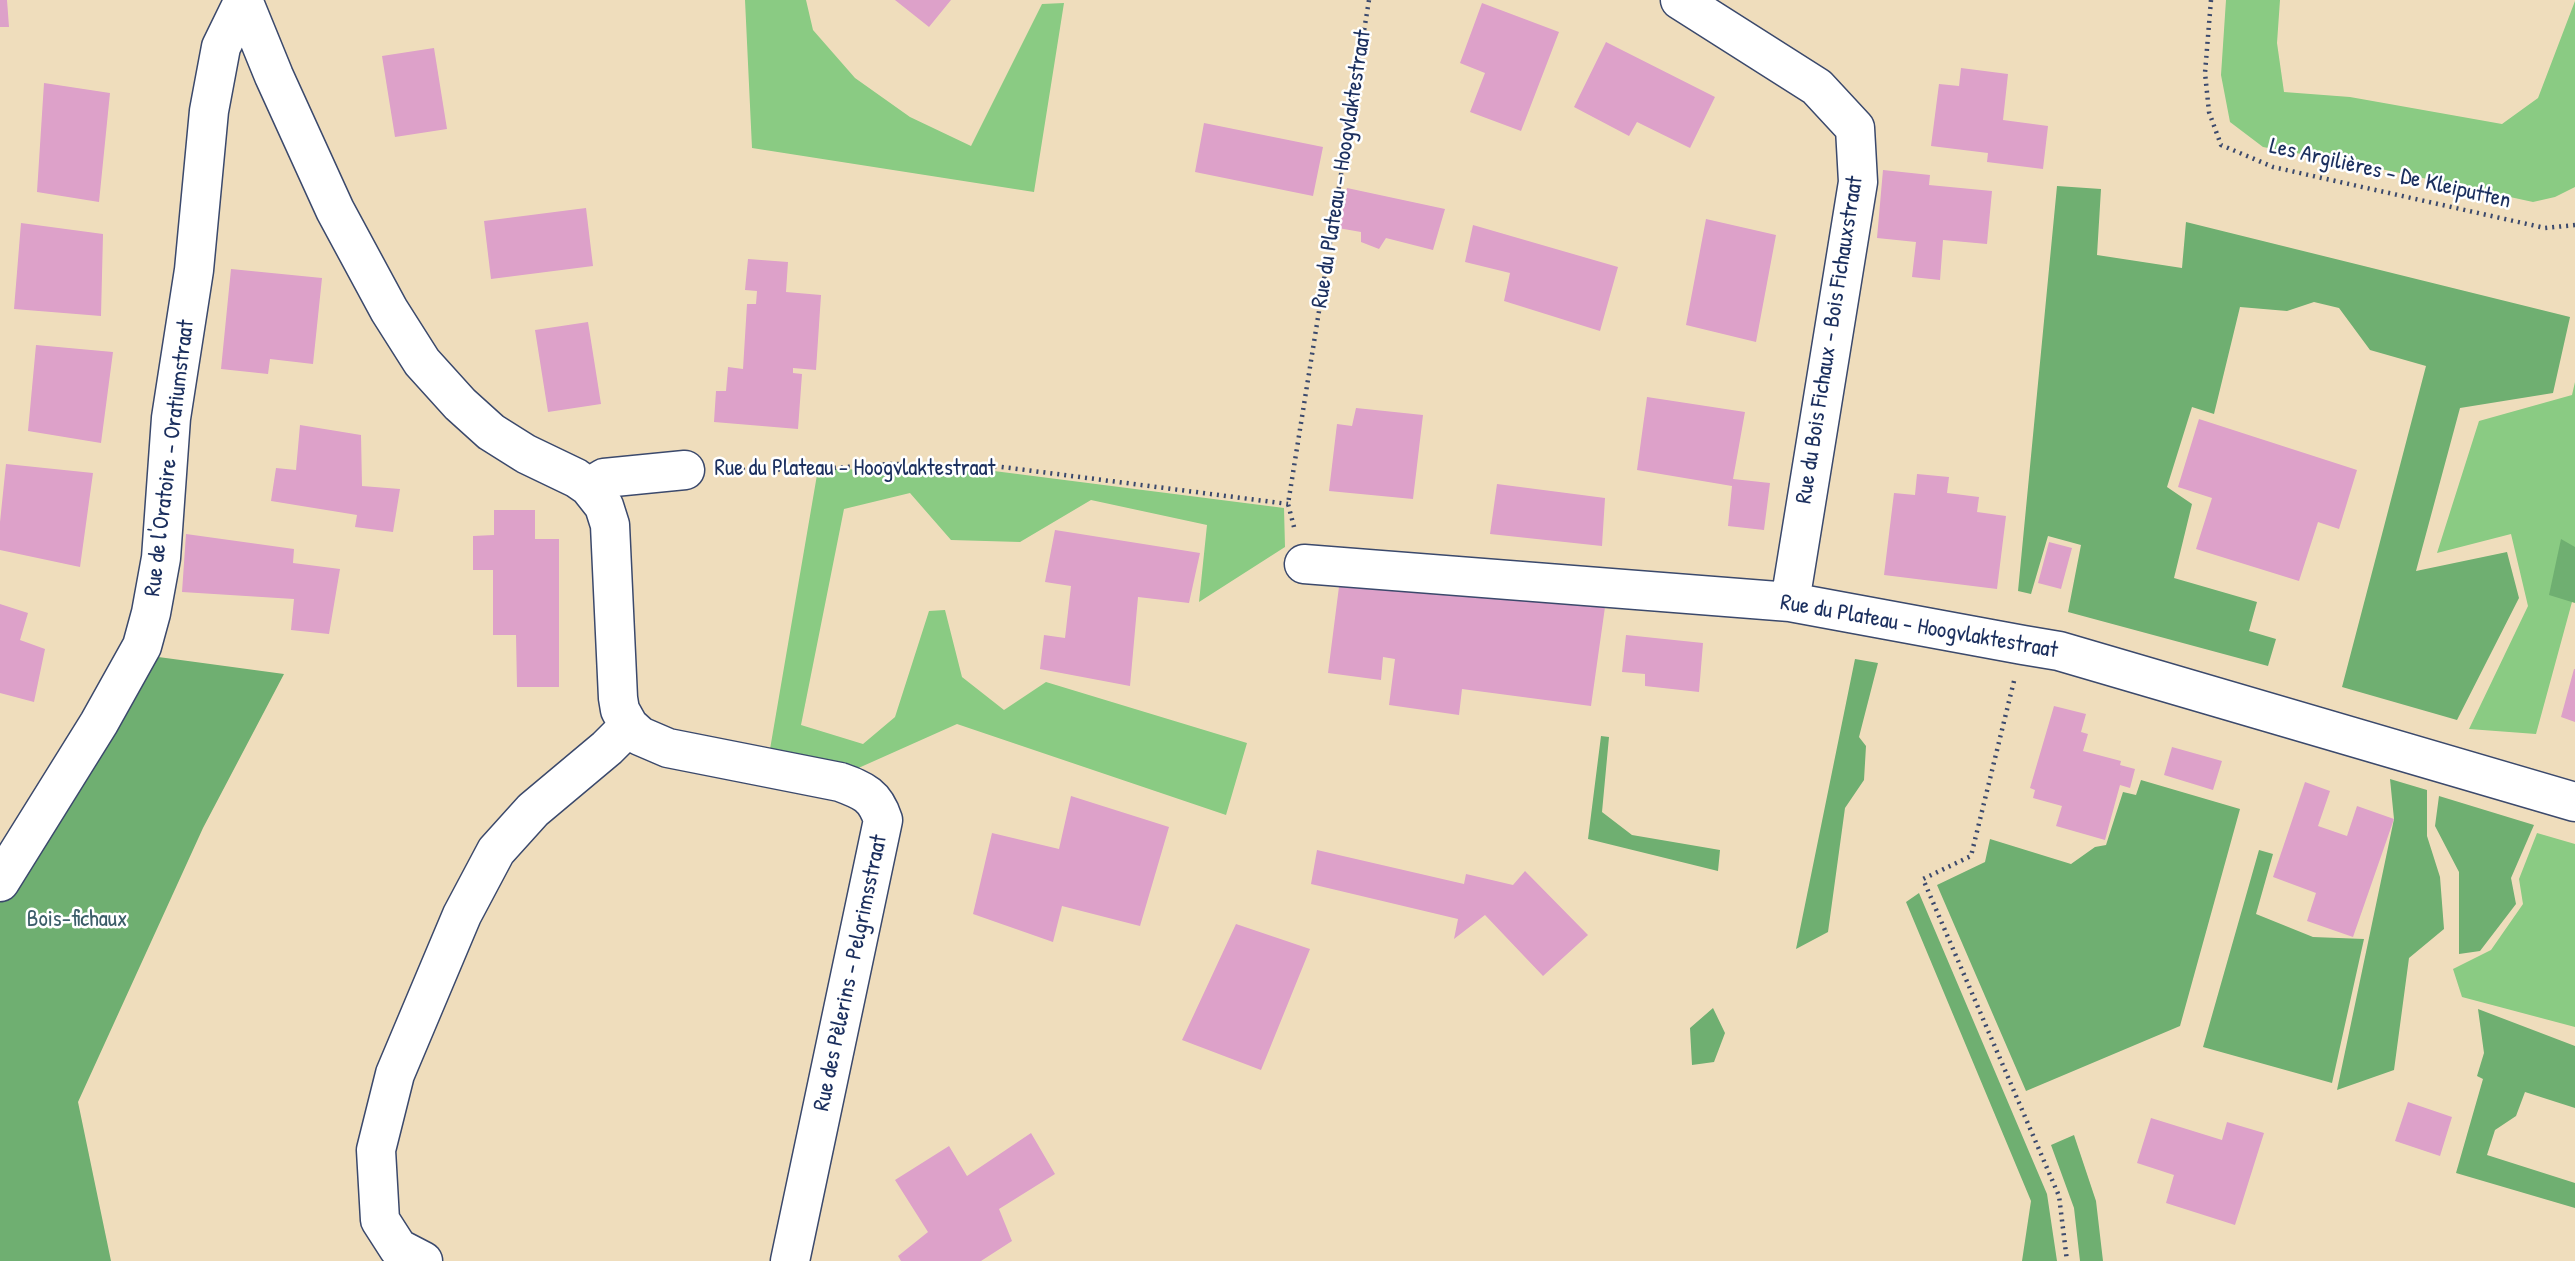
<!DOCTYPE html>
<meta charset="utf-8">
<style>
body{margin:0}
canvas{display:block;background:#efddbc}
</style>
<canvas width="2575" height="1261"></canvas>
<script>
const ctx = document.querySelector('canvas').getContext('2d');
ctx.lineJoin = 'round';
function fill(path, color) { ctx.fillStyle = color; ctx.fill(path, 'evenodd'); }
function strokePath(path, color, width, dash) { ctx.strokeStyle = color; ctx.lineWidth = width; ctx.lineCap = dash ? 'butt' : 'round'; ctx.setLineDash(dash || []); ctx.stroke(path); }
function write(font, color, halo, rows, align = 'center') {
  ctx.font = font + ' "Patrick Hand",sans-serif'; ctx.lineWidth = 5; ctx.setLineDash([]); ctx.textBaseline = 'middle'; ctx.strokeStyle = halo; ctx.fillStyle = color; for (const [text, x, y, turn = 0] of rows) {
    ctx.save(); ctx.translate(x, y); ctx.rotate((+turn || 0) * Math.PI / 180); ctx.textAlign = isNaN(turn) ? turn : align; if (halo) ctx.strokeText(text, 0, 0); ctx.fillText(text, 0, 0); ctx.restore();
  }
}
fill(new Path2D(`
 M745,0h61l7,30 42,48 55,39 61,29 71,-142 22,-1 -30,189 -282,-44z
 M2226,0h54l-3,43 7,49 66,5 152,27 36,-26 37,-97v186l-20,10 -22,5 -161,-35 -109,-20 -33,-25 -9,-47z
 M2575,382v209l-39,143 -67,-5 59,-123 -17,-72 -74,19 42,-132 93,-26z
 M818,469l176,2 290,37 1,39 -86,55 8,-77 -116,-25 -71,42 -69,-2 -41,-47 -66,16 -43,216 62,19 32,-27 34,-106 16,-1 17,67 42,33 42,-28 201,61 -21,72 -269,-91 -103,46 -85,-15z
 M2537,833l38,11v183l-113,-30 -9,-28 38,-19 32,-46 -4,-25z`), '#8acb83');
fill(new Path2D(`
 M2057,186l44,3 -4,66 85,13 4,-46 384,95 -17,76 -93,15 -44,163 91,-19 12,46 -62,122 -115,-33 84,-321 -56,-16 -31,-42 -25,-6 -27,9 -47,-4 -26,107 -22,-7 -25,80 25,17 -18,74 83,24 -8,29 27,8 -8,27 -200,-54 13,-67 -33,-9 -17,58 -13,-3z
 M2561,539l14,8v56l-26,-8z
 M151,656l133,18 -81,154 -125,274 33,159h-111v-364z
 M1855,659l23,4 -19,74 7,9 -2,34 -19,28 -17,124 -32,17z
 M1601,736l8,1 -7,75 30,23 88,15 -2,21 -130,-32z
 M2390,779l37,11v46l13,41 4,52 -35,29 -15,112 -57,20 57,-271z
 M2141,780l99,29 -60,217 -154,65 -89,-206 48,-23 5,-23 81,25 24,-17 11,-2 17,-53 13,3z
 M2439,796l95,29 -23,53 5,26 -36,47 -21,3v-82l-24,-46z
 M2259,850l14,4 -17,60 57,23 51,2 -32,144 -129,-36z
 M1919,893l128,301 10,67h-35l9,-60 -125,-299z
 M1713,1008l12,25 -11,29 -22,3 -2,-37z
 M2478,1009l97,37v62l-50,-16 -9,24 -21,14 -8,25 88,28v25l-119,-35 27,-94 -6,-3 7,-23z
 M2074,1135l22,66 7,60h-23l-6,-53 -23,-63z`), '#6faf71');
fill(new Path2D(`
 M0,0h7l2,27h-9z
 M895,0h56l-22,27z
 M1482,3l77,29 -38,99 -51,-19 15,-39 -25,-10z
 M1606,42l109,55 -25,51 -53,-26 -8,14 -55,-29z
 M434,48l13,81 -52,8 -13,-81z
 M1961,68l47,6 -5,46 45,6 -5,43 -56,-7 1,-9 -57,-7 8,-62 20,2z
 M44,83l66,10 -11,109 -62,-10z
 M1204,123l119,24 -10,49 -118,-24z
 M1883,170l47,5 -1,10 63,6 -5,53 -44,-4 -3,40 -28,-3 4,-35 -39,-4z
 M1347,188l98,21 -12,41 -47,-12 -7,11 -18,-7v-10l-23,-4z
 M586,208l7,58 -102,13 -7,-58z
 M1706,219l70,16 -20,107 -70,-17z
 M21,223l82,11 -2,82 -87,-7z
 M1473,225l145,42 -18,64 -96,-30 6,-28 -45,-11z
 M748,259l40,3 -2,30 35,3 -5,75 -23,-2v5l9,1 -4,55 -84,-7 2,-31h10l2,-24 15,2 4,-65h9l1,-13 -12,-1z
 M231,269l91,9 -9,86 -43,-5 -2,15 -47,-5z
 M588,322l13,82 -53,8 -13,-82z
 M36,345l77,7 -12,91 -73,-12z
 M1647,397l98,15 -12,67 37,4 -6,47 -36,-4 4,-40 -95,-16z
 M1356,408l67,7 -10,84 -84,-8 8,-67 15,2z
 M2199,419l158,51 -18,59 -21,-7 -19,59 -103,-32 16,-51 -34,-11z
 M300,425l61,10 1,51 38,3 -7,43 -38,-5 2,-12 -86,-14 5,-33 20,2z
 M6,464l87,9 -13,94 -80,-17v-28z
 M1917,474l32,3 -2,16 32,4 -2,15 29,4 -9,73 -113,-14 10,-82 21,2z
 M1497,484l108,14 -3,48 -112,-12z
 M494,510h41v29h24v148h-42l-1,-52h-23v-65h-20v-34l21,-1z
 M1055,530l145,23 -11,50 -51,-6 -8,89 -90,-17 4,-34 21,3 6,-52 -26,-4z
 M186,534l108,15 -1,14 47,6 -11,65 -38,-4 3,-31 -112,-7z
 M2049,542l23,6 -11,41 -23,-6z
 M1341,571l264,36 -14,99 -129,-17 -3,26 -70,-10 6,-46 -12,-2 -2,23 -53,-7z
 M0,604l28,9 -8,27 25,9 -11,53 -34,-9z
 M1626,635l77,8 -4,49 -54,-6v-12l-23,-2z
 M2574,669h1v53l-14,-5z
 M2054,706l32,8 -5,18 7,2 -5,17 38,10 -1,4 15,4 -5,19 -10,-3 -15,55 -49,-14 6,-20 -29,-8 2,-8 -5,-2z
 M2172,747l50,14 -9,29 -49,-15z
 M2305,782l25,9 -12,35 29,10 10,-30 37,13 -41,118 -46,-16 9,-28 -43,-16z
 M1071,796l98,31 -29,99 -78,-20 -9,36 -80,-28 19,-81 67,16z
 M1317,850l147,34 2,-10 47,11 12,-14 63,64 -45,41 -58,-61 -31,24 4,-20 -147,-35z
 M1236,924l74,25 -49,121 -79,-30z
 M2408,1102l44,15 -12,39 -45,-15z
 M2151,1118l71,22 5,-18 37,11 -29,92 -69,-22 8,-28 -37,-12z
 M1031,1133l24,41 -56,35 13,32 -31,20h-80l-3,-5 30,-24 -33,-52 54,-34 18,30z`), '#dda1c9');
const minor = new Path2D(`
 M243,0l31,76 61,134 54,100 33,52 38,42 31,28 35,22 50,24 13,9 15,19 6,19 8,173 2,12 9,16 11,10 28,12 172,34c24,9 35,13 43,38l-93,441
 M1680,0l137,87 38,41 3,54 -68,420
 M589,487l15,-9 81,-8
 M1304,564l486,38 233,43 36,6 516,151
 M0,882l99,-159 43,-77 9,-33 10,-55 10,-140 23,-148 15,-159 12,-64 23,-47
 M423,1261l-25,-13 -18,-28 -4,-70 19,-76 67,-159 34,-64 37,-41 74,-62 22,-22`);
strokePath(minor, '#3b496c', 41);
strokePath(new Path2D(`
 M2211,0l-6,73 4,39 12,33 52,22 272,61 30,-3
 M722,470l96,-1 70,-5 99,1 301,39
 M1294,527l-6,-23 81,-504
 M2014,681l-43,175 -48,23 136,317 8,65`), '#3b496c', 4.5, [2, 5]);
strokePath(minor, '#fff', 38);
write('23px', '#1b2f5e', '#fff', [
 ["Rue du Plateau - Hoogvlaktestraat",1342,169,-81],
 ["Les Argilières - De Kleiputten",2390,174,13],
 ["Rue du Bois Fichaux - Bois Fichauxstraat",1830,340,-81],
 ["Rue de l'Oratoire - Oratiumstraat",170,458,-83],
 ["Rue du Plateau - Hoogvlaktestraat",855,469],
 ["Rue du Plateau - Hoogvlaktestraat",1919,627,10],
 ["Rue des Pèlerins - Pelgrimsstraat",851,973,-78]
]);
write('23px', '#3c5e69', '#fff', [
 ["Bois-fichaux",77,920]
]);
</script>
